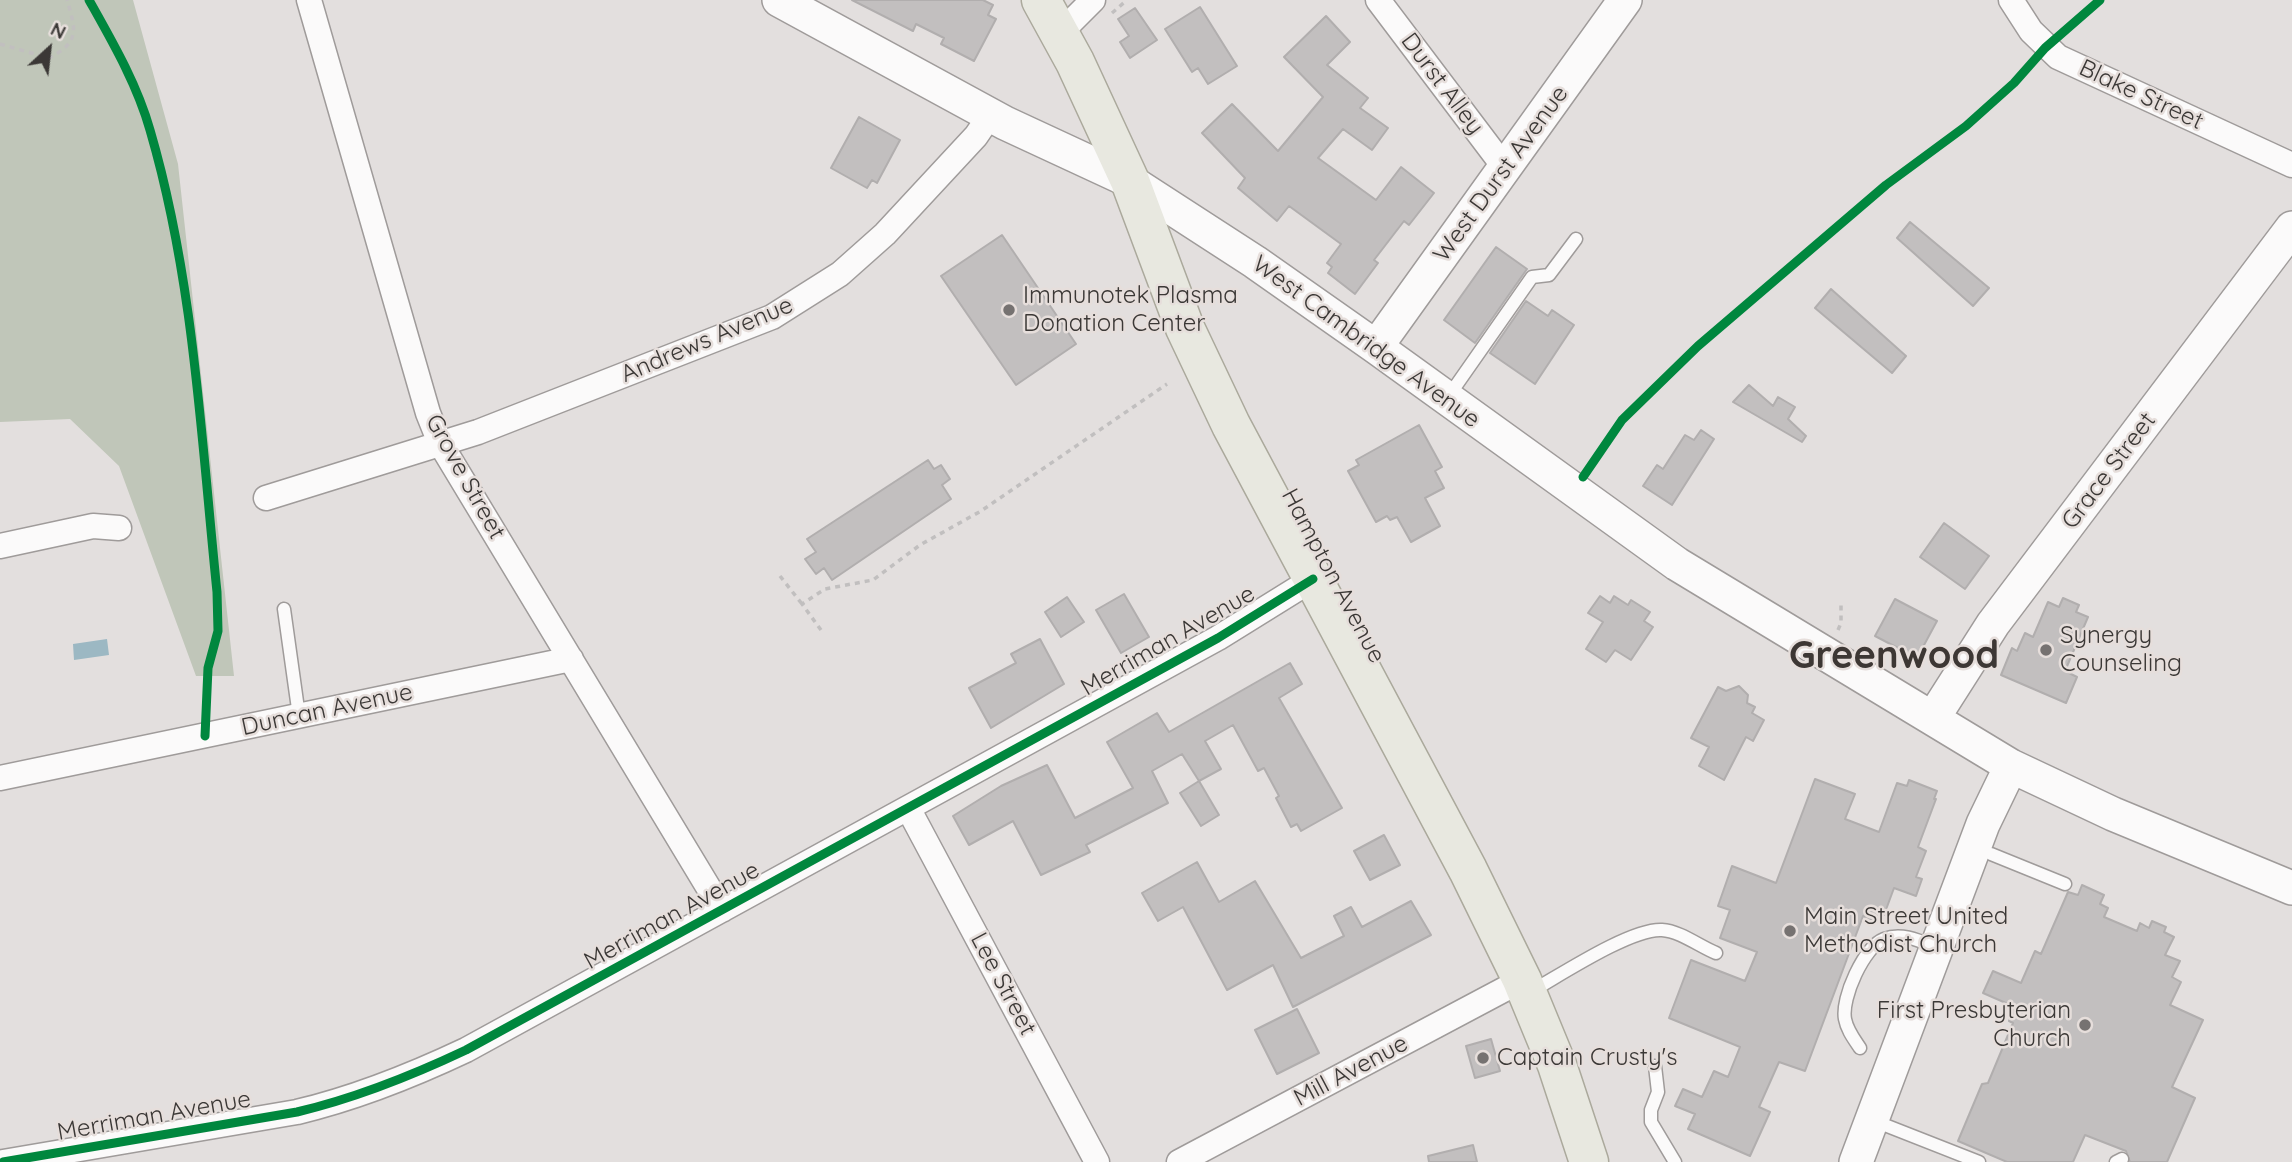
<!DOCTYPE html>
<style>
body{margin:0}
#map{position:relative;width:2292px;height:1162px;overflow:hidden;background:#e3dfde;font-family:Quicksand,sans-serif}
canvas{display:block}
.north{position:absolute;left:14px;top:14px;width:70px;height:70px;-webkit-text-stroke:5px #e6dedb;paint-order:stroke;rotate:27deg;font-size:19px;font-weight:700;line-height:28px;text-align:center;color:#3b3836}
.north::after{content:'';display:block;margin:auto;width:24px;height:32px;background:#3b3836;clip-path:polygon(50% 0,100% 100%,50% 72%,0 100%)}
</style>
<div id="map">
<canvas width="2292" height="1162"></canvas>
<div class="north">N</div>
</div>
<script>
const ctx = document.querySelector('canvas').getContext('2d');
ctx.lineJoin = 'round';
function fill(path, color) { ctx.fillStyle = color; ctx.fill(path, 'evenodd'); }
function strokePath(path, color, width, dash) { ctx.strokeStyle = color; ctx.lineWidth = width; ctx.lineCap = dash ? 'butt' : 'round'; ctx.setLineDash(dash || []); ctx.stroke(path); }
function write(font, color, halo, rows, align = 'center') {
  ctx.font = font + ' Quicksand,sans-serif'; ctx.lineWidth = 5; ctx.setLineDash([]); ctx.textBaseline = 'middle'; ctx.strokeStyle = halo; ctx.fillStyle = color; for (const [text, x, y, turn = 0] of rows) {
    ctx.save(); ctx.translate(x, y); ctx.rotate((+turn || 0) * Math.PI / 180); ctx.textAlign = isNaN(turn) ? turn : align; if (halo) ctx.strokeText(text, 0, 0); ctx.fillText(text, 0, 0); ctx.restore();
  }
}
fill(new Path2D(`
 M0,0h133l45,164 56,512h-38l-77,-210 -49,-47 -70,3z`), '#c0c6b9');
fill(new Path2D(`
 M107,639l2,16 -35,5 -1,-16z`), '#9cb8c3');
const building = new Path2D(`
 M852,0h131l10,5 -5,10 8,4 -22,42 -33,-17 3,-6 -28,-14 -3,7z
 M1200,7l37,59 -29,18 -10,-16 -6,4 -27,-43z
 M1135,8l22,32 -27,18 -10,-16 9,-6 -11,-17z
 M1326,16l24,26 -23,23 41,33 -8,10 28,20 -16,22 -29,-21 -25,29 58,42 25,-33 33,26 -25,32 -5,-4 -30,39 4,3 -23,31 -27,-21 4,-6 -5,-4 14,-19 -52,-38 -12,15 -39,-33 7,-10 -43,-45 30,-29 46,47 45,-54 -39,-40z
 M859,117l41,23 -23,43 -5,-3 -5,8 -36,-20z
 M1910,222l79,66 -16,18 -76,-68z
 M1002,235l74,109 -60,41 -75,-109z
 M1496,247l31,22 -52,74 -31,-23z
 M1831,289l75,67 -14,17 -77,-65z
 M1526,301l22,15 4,-6 22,15 -39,59 -45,-31z
 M1749,385l24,21 5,-9 17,10 -7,12 18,17 -4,6 -69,-40z
 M1419,425l23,42 -7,4 9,17 -19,10 15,28 -29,16 -14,-25 -7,3 -3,-4 -11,6 -28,-51 11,-6 -3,-5z
 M1701,430l13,9 -42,66 -29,-19 14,-21 6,4 22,-34 9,5z
 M928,460l6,9 7,-4 9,14 -8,6 9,14 -119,81 -8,-12 -8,6 -11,-15 11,-7 -9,-13z
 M1944,523l45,33 -24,33 -45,-32z
 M1124,594l25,43 -28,16 -25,-43z
 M1600,596l10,7 4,-7 14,9 3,-5 19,12 -6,9 9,6 -22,33 -16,-10 -9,12 -20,-13 17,-27 -15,-9z
 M1067,597l17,25 -23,15 -16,-25z
 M2063,598l16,7 -3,7 12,5 -23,54 12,6 -11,26 -65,-28 11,-27 5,3 8,-18 8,4 15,-35 11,5z
 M1895,599l42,22 -20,37 -42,-22z
 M1040,639l24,45 -73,44 -22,-40 47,-25 -5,-9z
 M1290,663l12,21 -23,14 63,110 -41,23 -4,-7 -6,3 -15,-29 3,-2 -15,-28 -6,3 -25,-46 -28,16 16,28 -22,12 -17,-27 -30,17 16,32 -82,42 4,7 -49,23 -28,-54 -44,24 -16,-29 48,-30 46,-21 28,53 58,-30 -26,-46 50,-29 12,19z
 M1739,686l9,9 -1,8 8,4 -3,6 12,7 -11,21 -7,-4 -22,43 -25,-14 10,-19 -18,-9 27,-51 8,4z
 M1815,779l40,15 -10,25 34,13 18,-49 10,3 2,-6 28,11 -3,8h2l-18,48 8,4 -10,26 6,2 -6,17 -22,-8 -10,27 -8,6 -13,-5 -58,155 -26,-9 -20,45 11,5 -20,44 -62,-27 7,-15 -20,-8 8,-17 19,8 12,-26 14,6 12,-30 -71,-29 22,-58 54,21 12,-29 -37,-14 10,-28 -12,-4 14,-40 44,17z
 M1199,781l20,34 -18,11 -21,-33z
 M1384,835l16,30 -30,15 -16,-29z
 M1197,862l22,40 36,-21 46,77 43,-22 -10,-20 17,-9 11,20 49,-26 20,34 -138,72 -20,-42 -46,25 -44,-83 -25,14 -16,-28z
 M2082,885l22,10 -4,9 8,4 -4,9 33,14 3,-8 9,5 3,-7 14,6 -2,5 10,5 -9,18 15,6 -8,16 9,5 -11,23 33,15 -31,67 23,11 -28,64h-37l-4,-11 -41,-16 -12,27h-66l-49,-21 24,-57 6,-1 25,-60 -4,-2 6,-14 -32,-14 10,-22 28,12 14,-32 6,3 27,-62 10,3z
 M1297,1009l22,44 -42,21 -22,-44z
 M1491,1039l9,32 -25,7 -9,-32z
 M1473,1145l4,17h-48l-1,-6z`);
fill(building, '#c2bfbf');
strokePath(building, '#b1aeae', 2);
const lane = new Path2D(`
 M1448,397l84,-120 17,-2 27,-36
 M284,609l15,107
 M1991,854l74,30
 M1530,992c29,-16 101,-64 132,-62 18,1 37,16 54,23
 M1860,1048c-6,-9 -13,-18 -15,-29 -4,-21 19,-72 39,-80 18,-7 36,2 53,9
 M1655,1066l3,26 -7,18v12l24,40
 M1872,1120l107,42
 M2116,1162l6,-3`);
const street = new Path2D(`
 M309,0l119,413 12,30 282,467
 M1378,0l127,168
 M2011,0l20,31 27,26 234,108
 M1059,34l34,-34
 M266,498l212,-66 294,-115 68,-43 45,-40 91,-98 15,-22
 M0,546l93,-20 26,2
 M0,778l571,-119
 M908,808l189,354
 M3,1162l294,-50c59,-14 114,-36 169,-62l752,-412 95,-59
 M1179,1162l343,-182`);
const secondary = new Path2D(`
 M779,0l226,123 125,58 125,81 121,85 301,217 334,202 102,48 179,74
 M1376,347l249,-347
 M1933,718l60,-94 299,-396
 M1856,1162l127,-338 28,-58`);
const primary = new Path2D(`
 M1041,0l34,62 55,119 55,147 46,97 237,445 54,110 35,85 32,97`);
strokePath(lane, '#9f9b9a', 15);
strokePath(street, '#9f9b9a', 27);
strokePath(secondary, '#9f9b9a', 36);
strokePath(primary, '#aba99c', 41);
strokePath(new Path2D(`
 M1112,13l15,-13
 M0,44l49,14c31,-16 27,-28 18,-58
 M780,576l22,28
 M821,630l-19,-26 23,-15 48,-9 47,-35 61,-34 186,-127
 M1838,630l3,-7v-21`), '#c1bfbf', 3.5, [5, 5]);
strokePath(lane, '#fbfafa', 12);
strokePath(street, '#fbfafa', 24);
strokePath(secondary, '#fbfafa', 33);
strokePath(primary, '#e8e8e0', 38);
strokePath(new Path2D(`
 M89,0c23,41 48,84 61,130 44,150 51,307 67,462l1,39 -10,37 -3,68
 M1583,477l39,-57 76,-74 188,-161 80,-59 48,-43 31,-35 55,-48
 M3,1162l294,-50c59,-14 114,-36 169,-62l752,-412 95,-59`), '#00873e', 9);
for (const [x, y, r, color] of [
 [1009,310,7,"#767271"],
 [2046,650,7,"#767271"],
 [1790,931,7,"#767271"],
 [2085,1025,7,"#767271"],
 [1483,1058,7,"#767271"]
]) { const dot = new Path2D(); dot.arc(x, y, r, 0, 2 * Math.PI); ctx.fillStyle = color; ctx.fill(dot); strokePath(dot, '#e6dedb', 2.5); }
write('24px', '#3b3836', '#e6dedb', [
 ["Durst Alley",1442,84,53],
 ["Blake Street",2141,95,25],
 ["West Durst Avenue",1501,174,-54],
 ["Andrews Avenue",707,340,-23],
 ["West Cambridge Avenue",1366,342,36],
 ["Grace Street",2109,471,-53],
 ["Grove Street",465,477,61],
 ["Hampton Avenue",1333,576,62],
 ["Merriman Avenue",1168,641,-30],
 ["Duncan Avenue",327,710,-12],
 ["Merriman Avenue",672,916,-29],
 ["Lee Street",1003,984,62],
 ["Mill Avenue",1351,1071,-28],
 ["Merriman Avenue",154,1116,-10]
]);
write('24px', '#3b3836', '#e6dedb', [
 ["Immunotek Plasma",1023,296],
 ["Donation Center",1023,324],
 ["Synergy",2060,636],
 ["Counseling",2060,664],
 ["Main Street United",1804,917],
 ["Methodist Church",1804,945],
 ["First Presbyterian",2071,1011,"right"],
 ["Church",2071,1039,"right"],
 ["Captain Crusty's",1497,1058]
], 'left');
write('bold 38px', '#3d3734', '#e6dedb', [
 ["Greenwood",1894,657]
]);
</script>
